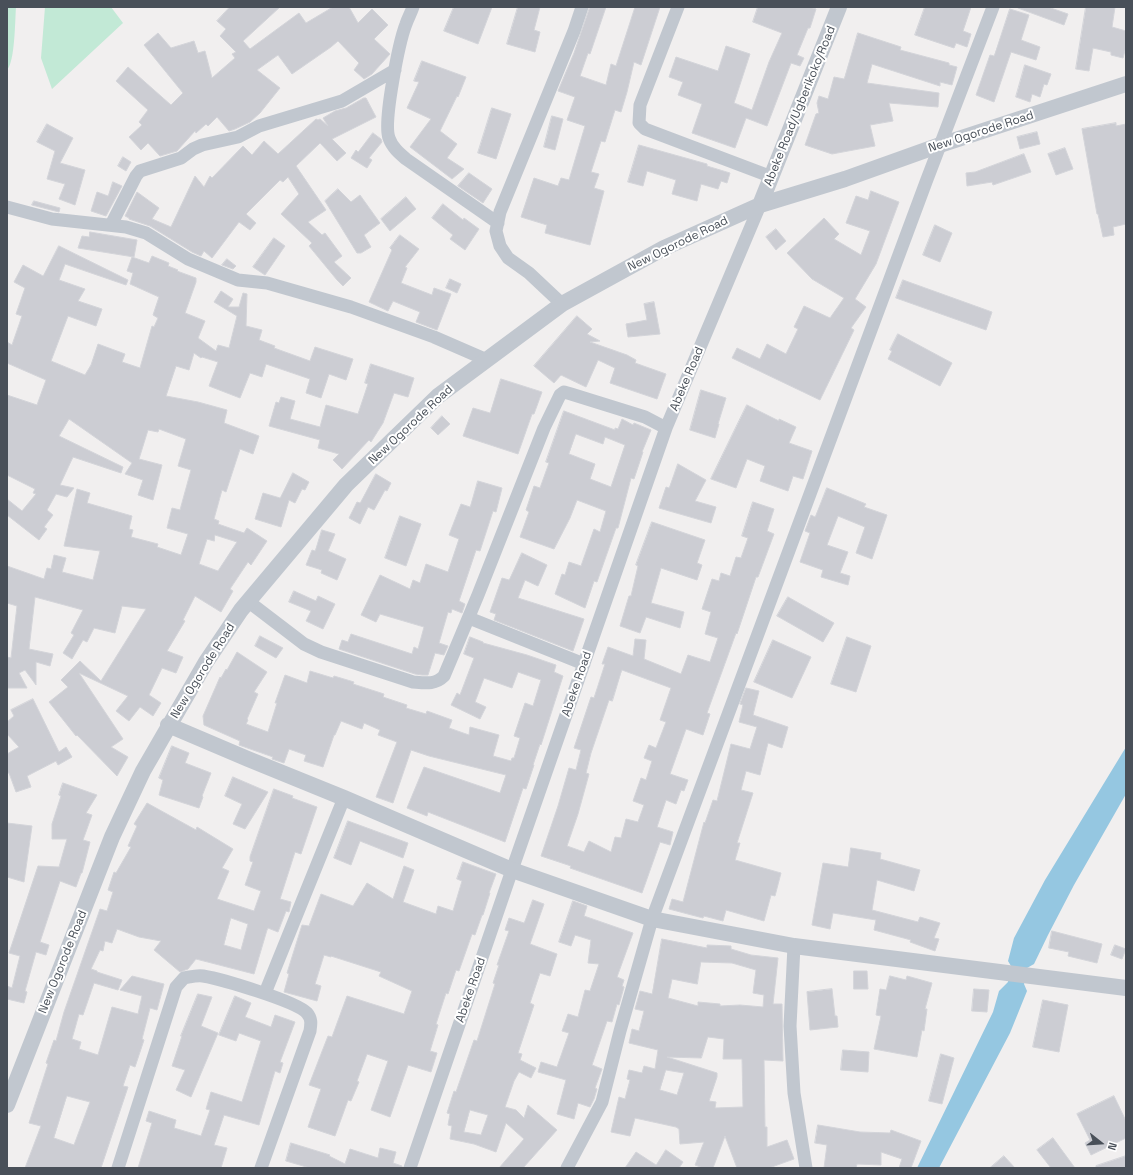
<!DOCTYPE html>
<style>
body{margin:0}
#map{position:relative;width:1133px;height:1175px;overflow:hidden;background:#f1efef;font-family:"Space Grotesk",sans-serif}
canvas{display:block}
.frame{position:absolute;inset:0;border:8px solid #495059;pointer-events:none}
.north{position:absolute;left:1081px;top:1123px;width:40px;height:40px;-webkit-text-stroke:3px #fff;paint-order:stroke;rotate:107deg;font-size:11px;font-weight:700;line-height:16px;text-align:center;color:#495059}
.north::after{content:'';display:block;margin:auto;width:14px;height:18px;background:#495059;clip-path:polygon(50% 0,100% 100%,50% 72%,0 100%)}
</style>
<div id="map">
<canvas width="1133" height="1175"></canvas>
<div class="frame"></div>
<div class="north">N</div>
</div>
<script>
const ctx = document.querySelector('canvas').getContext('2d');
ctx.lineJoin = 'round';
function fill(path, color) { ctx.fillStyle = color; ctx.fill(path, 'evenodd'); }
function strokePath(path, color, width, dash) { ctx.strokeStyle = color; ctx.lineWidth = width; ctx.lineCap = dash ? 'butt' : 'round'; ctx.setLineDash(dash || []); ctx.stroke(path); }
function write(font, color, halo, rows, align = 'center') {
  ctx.font = font + ' "Space Grotesk",sans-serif'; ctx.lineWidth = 4; ctx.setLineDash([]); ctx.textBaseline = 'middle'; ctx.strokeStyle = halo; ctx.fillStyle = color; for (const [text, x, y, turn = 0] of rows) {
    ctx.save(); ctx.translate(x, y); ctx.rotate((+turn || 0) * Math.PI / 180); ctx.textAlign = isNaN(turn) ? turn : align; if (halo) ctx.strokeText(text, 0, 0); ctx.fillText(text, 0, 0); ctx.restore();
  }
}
fill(new Path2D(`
 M7,7h9c-1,13 -1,55 -9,63z
 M45,7h66l12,16 -71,66 -11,-31z`), '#c2e9d6');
fill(new Path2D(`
 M1126,747v47l-52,91 -26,50 -14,29 -7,4 -3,16 3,7 -17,42 -71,135h-22l76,-156 6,-21 9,-9 3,-16 -3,-5 6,-23 31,-58z`), '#95c7e1');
const building = new Path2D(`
 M230,7h50l-37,34 7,8 49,-36 7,10 27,-16h16l9,16 14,-14 16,16 -14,14 16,15 -18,20 -8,5 -10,-9 5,-7 -21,-22 -7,6 -39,27 -14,-19 -21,15 23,18 -20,25 -10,9 -15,7 -6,2 -12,-14 -9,9 -2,-2 -10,9 -1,-2 -18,20 -17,5 -12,-13 -7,7 -12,-13 13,-12 -3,-3 9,-12 -32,-29 12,-14 43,38 12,-12 -39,-48 14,-12 13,15 23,-7 4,12 7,-2 7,27 23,-20 -3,-4 4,-2 -16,-16 6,-7 -9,-8z
 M454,7h38l-14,37 -34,-13z
 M518,7h22l-6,23 6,2 -5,20 -28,-8z
 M590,7h16l-16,47 -2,-1 -8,23 26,9 5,-21 5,2 19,-59h25l-19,58 -7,-3 -7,30 -6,20 -6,-2 -10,32 -4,-1 -10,31 8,2 -5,14 10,3 -14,54 -45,-12 2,-8 -26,-8 13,-39 24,8 3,-8 8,2 16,-54 -18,-6 8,-23 -17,-6 16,-38z
 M758,7h51l7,2 -6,19h-2l-11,27 7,3 -4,8 -9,-3 -24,63 -21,-8 -11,30 -43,-15 10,-29 -24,-9 5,-13 -14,-5 7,-20 42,14 8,-25 24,8 -16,49 18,7 17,-48 13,-29 -29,-11z
 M925,7h46l-8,24 8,3 -4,13 -11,-4 -2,5 -39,-13z
 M1018,7h30l20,7 -4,11 -46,-17z
 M1086,7h29l-3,20 14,4v16l-3,11 -12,-3v-3l-18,-4 -4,23 -13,-2z
 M1010,9l19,6 -8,25 19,7 -4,13 -25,-8 -17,50 -18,-7 14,-40 4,1z
 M858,33l43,14 -1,3 49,13v2l8,2 -5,18 -12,-3v4l-68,-22 -5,19 72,10 -1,14 -49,-4 4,18 -23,4 5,21 -43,8 -27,-9 11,-31 3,-1 -2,-10 2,-7 9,3 6,-22 10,2z
 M422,61l44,16 -8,20 -1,-1 -17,35 17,13 -10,14 17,11 -12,10 -42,-32 21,-28 -24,-11 12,-26 -5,-1z
 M1025,65l26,9 -4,11 -3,-1 -4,13 -8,-3 -2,8 -14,-5z
 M364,98h2l10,19 -44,22 14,14 -9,8 -17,-18 -24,23 30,44 -18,12 14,13 3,-2 17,23 -8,6 17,16 -8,8 -6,-6 -28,-34 3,-3 -31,-29 18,-20 -11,-17 -5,5 -3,-2 -34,34 10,9 -6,7 -11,-8 -27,36 -8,-7 -3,5 -9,-4 -42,-26 -21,-7v-1l-4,-2 12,-24 22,16 -7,11 19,8 24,-51 9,11 6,-11 2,2 31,-32 9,9 12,-14 14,13 38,-35 2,1 2,-1 8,7 -5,-8 12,-7 11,-3z
 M492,108l19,6 -15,45 -18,-6z
 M552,116l11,3 -8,31 -11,-3z
 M1116,123v3l10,-2v100l-13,3 1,8 -11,2 -5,-23h-1l-15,-85z
 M47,124l26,14 -13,25 25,7 -10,35 -16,-6 6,-15 -18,-5 8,-28 -18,-9z
 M1037,132l3,12 -20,5 -3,-12z
 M373,133l8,6 1,3 -13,16 3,2 -5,8 -16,-10 5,-8 2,2z
 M639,145l68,19v2l23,7 -3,10 -6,-2 -3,8 -17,-5 -4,17 -25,-7 4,-14 -29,-9 -4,15 -15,-4z
 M1065,148l8,21 -17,6 -8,-21z
 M1024,154l7,18 -38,13 -1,-3 -25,4 -1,-13 9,-1z
 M123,157l8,5 -5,9 -8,-5z
 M469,173l23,16 -9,14 -25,-17z
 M113,182l9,4 -16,30 -15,-5 6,-19 11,4z
 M338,189l13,13 9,-7 20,28 -16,12 7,12 -10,6h-4l-32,-52z
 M871,191l28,11 -23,62 -21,35 11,8 -15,21 3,2 -34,70 -88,-42 5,-10 23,11 7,-15 19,10 12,-25 -4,-2 10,-21 26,12 14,-20 -32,-19 -25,-26 37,-35 15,16 -5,5 27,16 9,-24 -24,-8 10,-27 12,4z
 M406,197l10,12 -26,22 -9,-12z
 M34,201l26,7 -1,4 -27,-7z
 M443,204l20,16 1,-2 15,11 -14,21 -15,-11 3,-4 -21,-17z
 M935,225l17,8 -12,29 -17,-7z
 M776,229l10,12 -10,9 -10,-13z
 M90,232l47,8 -3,17 -56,-9 4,-12 7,1z
 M400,235l19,14 -14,18 2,1 -6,15 31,12 2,-7 17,6 -14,36 -21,-8 4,-10 -27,-11 -5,10 -19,-9 23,-52 -2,-2z
 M274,238l11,8 -20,29 -12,-8z
 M59,246l69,34 -2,5 -61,-21 -6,16 26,9 -7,12 24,8 -6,17 -28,-10 -17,45 34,14 6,-10 7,-21 27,10 -3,8 18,6 12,-42 2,1 4,-9 -5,-3 6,-18 -29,-13 3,-11 -6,-2 5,-14 17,6 3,-7 17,7 -1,3 10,4 -1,1 19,7v4l-11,31 20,8 -7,17 18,13 2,-6 11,3 8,-32 -23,-14 7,-11 12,8 -5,8h11l4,-14 4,1 -1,32 16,4 -3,10 16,6 -1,2 36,13 5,-14 38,12 -7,21 -17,-6 -8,24 -15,-5 4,-14 -44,-15 -4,13 -12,-4 -10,25 -31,-12 9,-24 -16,-5 -1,1 -7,-5 -5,17 -13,-4 -10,30 32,6 29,8 -3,13 35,13 -6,18 -13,-5 -14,43 -4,-2 -8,29 5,2 -1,3 26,9 3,-5 20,13 -16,24 -3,-3 -18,27 3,2 -12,21 -26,-16 -12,24 2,1 -18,30 16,6 -7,16 -14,-5 -13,27 12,8 -8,13 -13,-9 -11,14 -13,-10 12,-15 -49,-23 44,66 -12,8 17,10 -11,19 -40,-41 -1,1 -27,-34 19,-15 -7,-7 19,-19 21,20 45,-72 -24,-3 -7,27 -21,-5 -7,14 -4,-2 -11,19 -9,-6 11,-18 -3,-2 12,-23 -48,-13 -6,52 24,5 -3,12 -14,-4v23l-11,-15 -6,3 8,15h-20v-31l4,1 6,-52 -10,-3v-37l37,13 3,-11 4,1 3,-14 12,3 -4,14 31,8 7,-29 -36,-5 13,-57 13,4 -3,10 45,13 -3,13 4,1 -2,7 27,7 -1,3 24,8 7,-21 -21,-6 5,-20 8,2 11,-40 -13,-4 8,-27 -27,-10 -1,3 -10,-2 -9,29 23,6 -9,35 -15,-5 5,-15 -18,-6 7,-11 -63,-44 -10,17 64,31 -2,6 -48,-16 -13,28 14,3 -7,9 -11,-3 -9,16 6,5 -9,12 3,2 -8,11 -32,-25v-16l15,12 14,-17 -3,-1 2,-4 -28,-14v-80l30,10 9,-25 -39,-17v-21l5,3 10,-29 -6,-2 9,-26 -11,-6 9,-17 20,11zM215,535l22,7 -19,29 -19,-7 8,-25 7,2z
 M227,259l9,7 -3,3 -11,-4z
 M450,279l11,5 -4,9 -11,-5z
 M903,280l89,32 -6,18 -90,-32z
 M654,302l6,32 -32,3 -2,-13 21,-4 -3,-16z
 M577,316l15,13 -5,5 13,7 -10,1 37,13 9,5 -1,3 31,11 -9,25 -47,-16 5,-15 -17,-8 -12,27 -25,-12 -7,8 -20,-17z
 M898,334l54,29 -12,23 -52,-27 4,-8 -2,-1z
 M371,364l43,14 -6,19 -14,-4 -11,30 -12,19 -2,-2 -27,29 -9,-9 6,-6 -21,-6 2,-8 -51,-14 7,-24 3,1 2,-6 14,4 -5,18 30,8 6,-22 32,9 10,-30 -3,-1z
 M501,379l41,13 -8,22h-2l-14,40 -55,-18 10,-28 17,5z
 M701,390l25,8 -8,26h1l-4,14 -25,-8z
 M747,405l32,16v-2l17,8 -7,16 23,8 -9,28 -10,-3 -5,15 -28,-10 5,-15 -18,-7 -11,29 -25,-9z
 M564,411l51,19v-2l3,1 4,-10 11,6 1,-2 17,7 -9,22h1l-9,27 -3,-1 -13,50h-2l-19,54 -3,-1 -9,27 -30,-14 7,-20 3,1 4,-13 12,4 13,-37 6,3 6,-21 -29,-11 -7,18 -16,31 -34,-12 9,-25 -3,-2 8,-24 6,2 9,-25 -3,-1zM576,434l27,10 2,-7 20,8 -14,42 -21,-8 5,-15 -26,-10z
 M442,416l8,8 -12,11 -7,-7z
 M678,464l28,16 -11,21 21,6 -5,16 -52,-15 7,-21 3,1z
 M293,473l16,9 -4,8 -3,-1 -7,14 -6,-3 -8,27 -26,-8 8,-26 17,5z
 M376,474l15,9 -4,8 -2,-1 -11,20 -6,-3 -8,17 -11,-6 8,-16 3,1z
 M478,481l24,7 -6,24 -3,-1 -13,40 -4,-1 -17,51 6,3 -3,9 -10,-4 -1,4 -3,-1 -9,31 9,3 -4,9 -9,-2 -7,22h-6l-7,-1 -76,-25 3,-9 6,2 3,-8 61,20 2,-7 4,2 6,-22 -44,-13 -4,8 -15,-7 19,-40 30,14 3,-9 7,3 6,-19 22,8 11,-33 -10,-4 12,-31 9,3z
 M827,488l39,16 -2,3 23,8 -15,44 -16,-6 9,-26 -27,-11 -11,29 21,7 -8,21 10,3 -2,9 -27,-8 2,-7 -23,-8 10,-29 -5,-2 6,-16 4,2z
 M753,502l21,7 -7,22 7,3 -16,43h-2l-19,57 -1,-1 -29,80 3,1 -7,21 -17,-6 -16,45 18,6 -4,11 -3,-1 -5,14 -10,-4 -9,27 16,5 -3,13 -10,-3 -18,51 -72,-25 1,-2 -30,-10 17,-50 11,-38 7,2 5,-20 -7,-2 17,-51 3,1 11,-34h-3l6,-17 25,9 2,-17 11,1 -2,19 37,15 7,-19 22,7 8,-24 -13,-4 6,-22 -9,-3 10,-30 7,2 2,-8 9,3 6,-19 5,1 7,-20 -6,-2zM622,670l49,18 -11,32 6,2 -10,26 -7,-3 -5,13 8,3 -6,19 -5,-2 -8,23 11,4 -6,17 -12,-3 -5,19 -6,-1 -4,15 -22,-11 -5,11 -17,-6 11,-32 11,-40 -3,-1 5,-20 18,-53 3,1z
 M400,516l21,8 -15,42 -21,-8z
 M652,522l53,18 -8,23 5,2 -5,15 -36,-12 -10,35 33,9 -4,16 -34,-11 -6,16 -20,-7 9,-30h2l7,-30 -2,-1z
 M322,530l13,4 -7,17 18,8 -9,21 -16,-7 1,-3 -16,-5 6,-15 3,1z
 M522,553l25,12 -9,21 -13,-6 -7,18 66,21 -11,32 -79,-31 2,-6 -6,-2 12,-34 7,2z
 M294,591l22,10 2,-5 17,8 -12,25 -17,-8 5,-10 -22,-9z
 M788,597l46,26 -11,19 -46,-26z
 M260,636l23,12 -7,10 -21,-12z
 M470,637l13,5v1l44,12 29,10 -2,7 9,4 -22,69 -1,-1 -7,21h1l-8,24 -3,-1 -18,54 -77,-30 -1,4 -20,-8 17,-41 76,26 6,-18 -77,-19 -18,-6 -18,53 -17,-6 21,-55 -19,-7 2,-5 -16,-7 -2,6 -21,-8 -6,14h-1l-11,32 -19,-6 2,-6 -17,-6 -5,14 -12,-4 1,-2 -34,-12 1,-4 -36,-16 -1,-9 17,-39 1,1 5,-9 1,1 10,-18 30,20 -13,20 4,2 -11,25 1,1 -2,4 22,8 9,-29h-2l10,-28 22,8 3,-12 23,7 1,-2 20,6 -1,2 31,10 -1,3 24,8 -1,3 20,6 1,-3 25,9 -3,8 20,7 1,-8 29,8 -6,21 18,5 1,-3h2l6,-20 -6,-2 11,-33 8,3 8,-26 -23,-8 -6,16 -28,-10 -9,24 11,5 -6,12 -29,-14 6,-12 3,2 14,-37 -10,-4z
 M847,637l24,9 -15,46 -25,-8z
 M773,640l38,17 -19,41 -38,-16z
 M746,688l13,3 -6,24 35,12 -6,21 -14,-5 -8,32 -14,-4 -5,19 12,3 -16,50h3l-5,17 46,13 -6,23 -4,-1 -7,26 -38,-11 -3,11 -19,-5 -1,2 -34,-9 3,-10 11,3 21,-80 1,1 8,-23 4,1 14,-57 19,5 7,-22 -18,-5 4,-17 -3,-1z
 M33,699l26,53 7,-5 6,10 -14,8 -2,-4 -29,15 4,11 -15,5 -7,-19h-2v-19l12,-7 -12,-13v-12l7,-6 -3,-6z
 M172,746l17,7 -4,10 26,10 -9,23 1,1 -4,11 -40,-13 4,-15 -4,-2z
 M233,777l35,15 -23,37 -12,-5 9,-20 -17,-8z
 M63,783l34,12 -11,18 6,2 -9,25 7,2 -8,31h-1l-5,14 -16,-6 -20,61 9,3 -3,10 -10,-3 -11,39 2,1 -3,11 -17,-4v-13l5,2 8,-32 -11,-3 29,-87 21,1 8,-28h-15v-15l9,-28 -2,-1z
 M274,789l19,7 -1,2 25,9 -16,47 -6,-2 -15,47 11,3 -2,10 -3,-1 -8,21 -10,-4 -1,2 -13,44 -58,-15 -8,10 -8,3 -26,-22 7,-9 -22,-4 -22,-8 -5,14 -7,-2 -2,10 -3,-1 -9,19 6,2v1l25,8 -4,10 -24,-7 -11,32 -4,-1 -7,25 9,3 -2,7 19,6 14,-48 26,7 4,-18 -22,-6 12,-14 32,8 -7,26 -7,-2 -8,31 2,1 -9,27 -5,-2 -7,21 5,1 -27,81h-76l16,-42 -12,-3 19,-59 -2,-1 8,-23 2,1 8,-29 36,-103 7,2 6,-19 -5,-2 6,-18 2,1 15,-26 -3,-1 9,-20 -3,-2 13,-21 49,27 1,-3 36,22 -11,19 7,3 -12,28 37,12 7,-20 -16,-6 8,-23 -3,-1v-4zM231,918l17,6 -7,26 -17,-5zM67,1096l23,6 -16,43 -20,-7z
 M348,821l60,22 -5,15 -43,-17 -9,24 -17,-7z
 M7,823l25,3 -8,56 -17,-5z
 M851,848l30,5 -1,6 40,11 -6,21 -37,-11 -5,30 46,12 2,-5 20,6 -6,15 5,1 -4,12 -25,-9 1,-2 -37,-10 2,-10 -43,-7 -3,16 -18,-4 11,-62 25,4z
 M463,862l33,12 -7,19h1l-7,22h-1l-7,20 -3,-1 -13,37 -3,-1 -8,24 -2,-1 -10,31 2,1 -8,26 7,2 -6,19 -23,-7 -18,52 -19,-7 17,-49 -21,-7 -10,27 2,1 -8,19 -3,-1 -13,36 -27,-9 13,-38 -12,-4 19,-49 4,1 15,-41 57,18 8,-23 -33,-15 2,-4 -50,-16v1l-7,-2 -9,29 6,2 -4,15 -33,-9 5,-18 -2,-1 15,-48 7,1 12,-32 32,12 14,-23 26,16 11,-33 10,4 -11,32 33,12 2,-8 15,5 9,-30 -5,-2z
 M533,900l11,4 -14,40 27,10 -7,22 -10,-3 -10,30 4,2 -16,48 4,1 -2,6 16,8 -5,10 -12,-6 -5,9 -9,26 11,3 8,8 4,-13 29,25 -34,38h-24l25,-29 -18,-16 -10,29 -22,-8 -24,-5 2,-13 -4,-1 2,-11 -3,-1 7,-22 2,1 18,-52 3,1 18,-57 -2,-1 6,-18h-2l12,-34 -4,-1 4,-12 15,5zM470,1110l18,5 -7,20 -17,-3z
 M573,901l14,5 -3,10 49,17 -16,44 7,3 -2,6 2,1 -5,18 -2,-1 -5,18 -5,-1 -15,44 10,4 -7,19 2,1 -3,10 -4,8 -12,-4 -4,16 -17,-5 9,-34 -28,-8 3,-10 16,5 12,-34 -7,-2 6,-17 10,3 7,-27 5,1 9,-27 -11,-1 3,-23 -16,-5 -4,11 -12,-4z
 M1052,931l50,13 -5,19 -29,-7 1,-4 -20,-4z
 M662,939l45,9v-3l24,1v3l20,6 27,3 -5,46h9l1,57 -19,-1 1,67h2v20l20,-7 7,19 -25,9h-32l-12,-32 -12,32h-10l-8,-3 9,-23 -24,2 -1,-15 -3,-2 -41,-9 -5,18 -19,-4 8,-35 6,2 5,-19 -3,-1 2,-9 13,3 2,-7 11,3 3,-19 -29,-7 3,-14 7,2 5,-20 -9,-2 5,-18 12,3zM701,962l31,1 24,7 -3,23 11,2 -1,12 -23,-2 -20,1v-2l-22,-2v4l-30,-8 4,-19 25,5zM708,1037l16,2 -1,20h19l1,48 -28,1 1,-6 -7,-1 8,-24v-4l-50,-16 34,1zM666,1070l18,3 -7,22 -17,-5z
 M1115,945l11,4 -4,10 -11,-4z
 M854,971h13l1,18h-14z
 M890,976l16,4 1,-4 25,7 -7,26h2l-3,22 -2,-1 -5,27 -43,-8 7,-33 -5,-1 4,-26 6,1z
 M832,989l3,27h2l1,11 -28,3 -3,-38z
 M974,989l15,1 -2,22 -15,-1z
 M198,994l14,3 -11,29 17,7 -27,64 -15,-7 9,-20 -13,-4 10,-30h-1z
 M235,996l16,7 -6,14 26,10 4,-12 20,7 -15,40 3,1 -3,10 -5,-2 -16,54 -35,-10 -10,30 13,3 -6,20h-83l14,-45 -6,-2 3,-10 27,9 -2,8 27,8 9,-26 -4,-1 5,-17 31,10 19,-61 -22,-8 -3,8 -17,-6z
 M1043,1000l25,5 -9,47 -26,-5z
 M843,1050l26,2 -1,20 -27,-2z
 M941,1054l13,4 -12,46 -13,-3z
 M1114,1096l12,25v17l-35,17 -6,-12 5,-3 -13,-26z
 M818,1125l42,7 30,1 1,-3 30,11 -10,27h-12l3,-9 -21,-7v13l-24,-1 -1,4h-32l3,-23 -12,-2z
 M1053,1138l22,30h-24l-14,-18z
 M291,1143l39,12 -1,1 16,8 5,-15 28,9 2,-10 16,4 -3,11 9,3v2h-92l-24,-7z
 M666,1150l17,12 -4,6h-54l11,-16 20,13z
 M1004,1156l11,12h-25z
 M1126,1156v12h-30v-2z`);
fill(building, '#cccdd3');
strokePath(building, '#d3d4d9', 1);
strokePath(new Path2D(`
 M413,7c-2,6 -5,11 -7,17 -7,18 -23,98 -17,114 3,9 10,15 17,21l92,64
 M678,7l-38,98 -1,18 6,6 127,48
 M7,207l45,12 74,8 20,6 42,26 50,21 29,3 84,24 83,30 53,23
 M111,225l25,-49 4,-5 41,-13 12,-9 9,-4 36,-8 21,-11 83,-25 53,-31
 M562,304l-33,-31 -21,-15 -8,-12 -4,-15 4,-19 74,-181 8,-24
 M249,602l55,42 17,8 92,30c12,1 22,3 31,-6l34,-81 66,-167 16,-33 4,-3 7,2 74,23 21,11
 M469,618l115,46
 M794,946l-4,80 4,67 12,75
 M265,993l79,-195
 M118,1168l58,-181 8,-9c6,-1 13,-3 19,-2 18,3 93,25 104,37 5,6 4,11 3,18l-49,137
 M410,1168l102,-298 154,-442 94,-223
 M567,1168l35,-66 18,-71 32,-112 274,-737 67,-175`), '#c1c7cf', 13);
strokePath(new Path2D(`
 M760,205l79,-198
 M168,725l80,34 96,39 168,72 140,49 142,27 332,42
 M7,1105l105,-268 31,-66 63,-109 35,-52 105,-125 92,-89 124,-92 102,-56 96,-43 85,-26 95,-34 186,-61`), '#c1c7cf', 16);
write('12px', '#495059', '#fff', [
 ["Abeke Road/Ugberikoko/Road",800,106,-68],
 ["New Ogorode Road",981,132,-18],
 ["New Ogorode Road",678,244,-26],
 ["Abeke Road",687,379,-67],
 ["New Ogorode Road",411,425,-43],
 ["New Ogorode Road",203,671,-58],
 ["Abeke Road",577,684,-71],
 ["New Ogorode Road",63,962,-68],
 ["Abeke Road",471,990,-71]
]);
</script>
